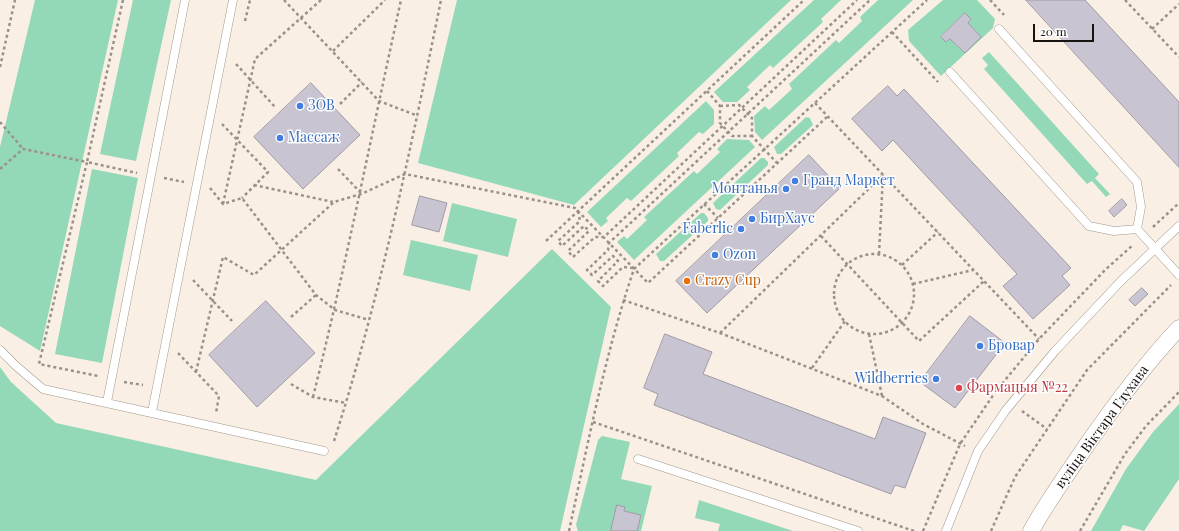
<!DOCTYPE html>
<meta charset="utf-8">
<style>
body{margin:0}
#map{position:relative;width:1179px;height:531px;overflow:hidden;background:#faefe4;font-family:"Playfair Display",serif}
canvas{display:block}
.scale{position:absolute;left:1033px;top:24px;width:61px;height:18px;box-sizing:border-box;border:2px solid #17130f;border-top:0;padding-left:5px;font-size:12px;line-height:14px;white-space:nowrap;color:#17130f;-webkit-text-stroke:3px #fefefe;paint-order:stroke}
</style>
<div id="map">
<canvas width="1179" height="531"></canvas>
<div class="scale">20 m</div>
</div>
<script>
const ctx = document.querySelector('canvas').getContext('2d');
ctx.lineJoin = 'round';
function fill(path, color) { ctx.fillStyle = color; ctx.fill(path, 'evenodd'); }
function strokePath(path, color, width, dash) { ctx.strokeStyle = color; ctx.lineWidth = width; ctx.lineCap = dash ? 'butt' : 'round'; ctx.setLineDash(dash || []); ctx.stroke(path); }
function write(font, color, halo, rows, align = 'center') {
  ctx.font = font + ' "Playfair Display",serif'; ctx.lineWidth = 3; ctx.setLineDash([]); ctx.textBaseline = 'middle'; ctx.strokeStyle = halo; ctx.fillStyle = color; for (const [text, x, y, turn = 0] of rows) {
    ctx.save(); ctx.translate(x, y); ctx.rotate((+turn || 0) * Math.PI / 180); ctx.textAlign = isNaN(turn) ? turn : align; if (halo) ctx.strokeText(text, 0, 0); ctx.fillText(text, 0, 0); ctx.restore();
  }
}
fill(new Path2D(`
 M35,0h83l-78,351 -40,-25v-179z
 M133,0h38l-35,161 -36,-7z
 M457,0h334l-217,205 -156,-42z
 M814,0h27l-20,19 2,3 -50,46 -3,-3 -23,22 3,3 -13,12h-14l-9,-10z
 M878,0h35l-151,140 -7,-8 -1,-16 11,-10 4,4 23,-21 -3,-5 47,-44 3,3 23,-22 -2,-4z
 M943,0h34l18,19 -2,9 -52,48 -32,-35 -1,-11zM965,13l6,6 -3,4 13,14 -16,16 -15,-14 -4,3 -5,-6z
 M989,52l110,122 -4,4 15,16 -4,3 -14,-16 -5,3 -103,-115 4,-4 -6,-7z
 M706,101l8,9v14l-11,10 -4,-2 -22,21 2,3 -48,45 -4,-3 -21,20 2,3 -7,6 -14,-15z
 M806,117l4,1 3,7 -32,29h-4l-3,-7z
 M727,139l22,1 6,7 -121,113 -17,-18 7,-6 3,3 20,-19 -3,-3 50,-46 3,3 23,-22 -3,-3z
 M761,158h3l4,4v3l-48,45 -4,-1 -3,-6z
 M92,169l46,9 -36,185 -47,-9z
 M452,203l65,16 -9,38 -65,-16z
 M701,213h3l4,5v3l-44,40h-4l-4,-7z
 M411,240l67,15 -8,36 -67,-16z
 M552,249l59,58 -51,224h-560v-164l11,15 45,41 260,57z
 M1179,404v75l-35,52 -21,-6 -3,6h-29l35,-62 27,-37z
 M602,436l28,6 -9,37 31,7 -11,45h-4l4,-16 -17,-4 1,-4 -14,24h-33l-2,-6 22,-85z
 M699,500l94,31h-75l2,-7 -25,-6z`), '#93d9b7');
const building = new Path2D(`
 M1026,0h59l70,76 24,26v65z
 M965,13l6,6 -3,4 13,14 -16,16 -15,-14 -4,3 -5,-5z
 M311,83l49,52 -57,54 -49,-52z
 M888,86l9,10 7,-7 167,179 -9,8 8,9 -37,34 -30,-33 14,-12 -124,-134 -11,11 -30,-32z
 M809,155l31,33 -133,125 -31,-32z
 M420,196l27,7 -8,29 -27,-7z
 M1122,199l5,6 -13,12 -5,-6z
 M1142,288l6,6 -13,12 -6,-6z
 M266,301l49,52 -58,54 -48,-52z
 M970,316l35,27 -50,65 -35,-26z
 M665,334l47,18 -9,22 172,65 8,-22 43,16 -21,55 -10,-3 -4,9 -237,-89 4,-11 -14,-6z
 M617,505l8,2 -1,4 17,4 -4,16h-26z`);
fill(building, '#c9c4d1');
strokePath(building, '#9f9aa6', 1);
const service = new Path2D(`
 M999,29l138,153 4,25 -4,22
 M950,72l139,154 25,5 23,-2
 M1137,229l42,46
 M0,350l16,16 27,23 281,62
 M107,402l78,-402
 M152,412l81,-412
 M638,459l220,72
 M946,531l32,-80 28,-41 49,-59 65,-69 59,-56`);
const minor = new Path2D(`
 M1031,531c16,-29 35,-55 53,-82 29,-42 60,-84 95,-121`);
strokePath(service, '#a1978c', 9);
strokePath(minor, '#a1978c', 17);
strokePath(new Path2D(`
 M123,0l-36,162 50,11
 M284,0l95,101 39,15
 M990,0l14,15
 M1125,0l54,57
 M245,21l5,-21
 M1152,29l27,-25
 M892,32l46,50
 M333,51l52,-51
 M236,64l39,43
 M0,67l15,-67
 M707,91l13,15v17l12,13h20
 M815,103l224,236
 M340,104l22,-22
 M720,106l19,-1 13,13v18l25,27
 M0,122l23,27
 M222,124l46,48 -26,26
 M0,169l23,-20 64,13 -48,202 59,12
 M338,169l23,24
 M164,178l20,4
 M254,185l79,17
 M210,188l13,16 19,-6 74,97 19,15 34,10
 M223,204l32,-145 66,-59
 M704,204l14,14
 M578,211l2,10 -22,20 4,5 22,-20 5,5 -21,20 5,6 22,-20h9l253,-237
 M1153,227l26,-24
 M821,236l98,105 65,-60
 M546,241l258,-241
 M879,254l4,-79
 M834 294a40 40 0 1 1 80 0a40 40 0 1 1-80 0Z
 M902,265l36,-33
 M633,268l-10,-1 -20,19 -5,-5 20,-20 -5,-5 -21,19 -5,-5 21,-20 1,-7 261,-243
 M193,280l39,41
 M913,284l60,-14
 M623,300l97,33 162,63 41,28 42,22
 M291,317l25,-22
 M720,333l163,-158
 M869,334l13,62
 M178,353l41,43 -3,17
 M812,368l33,-47
 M196,372l27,-115 31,18 80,-73 27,-8 44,-20 170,34 73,75 180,-167
 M124,382l19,3
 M291,384l22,13 33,6
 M313,397c33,-132 59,-265 88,-397
 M1022,411l25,18
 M593,422l321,109
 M334,441c46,-144 77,-293 107,-441
 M569,531c19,-88 36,-177 65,-262l293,-269
 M923,531l37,-87 36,-53 43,-52 67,-70 27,-24
 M991,531l24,-54 72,-107 84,-85
 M1080,531l45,-77 21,-28 33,-34`), '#9a928a', 2.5, [3, 3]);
strokePath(service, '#fff', 8);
strokePath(minor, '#fff', 16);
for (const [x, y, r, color] of [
 [300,106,4,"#3f7fe0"],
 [280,138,4,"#3f7fe0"],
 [795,181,4,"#3f7fe0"],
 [786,189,4,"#3f7fe0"],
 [752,219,4,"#3f7fe0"],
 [741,229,4,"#3f7fe0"],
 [715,255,4,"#3f7fe0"],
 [687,281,4,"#e8710a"],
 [980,346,4,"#3f7fe0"],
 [936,379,4,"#3f7fe0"],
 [959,388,4,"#e0444e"]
]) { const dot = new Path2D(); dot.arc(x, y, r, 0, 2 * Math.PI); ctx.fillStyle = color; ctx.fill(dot); strokePath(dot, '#fefefe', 1.5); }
write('14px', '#366cbe', '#fefefe', [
 ["ЗОВ",308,106],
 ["Массаж",288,138],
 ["Гранд Маркет",803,181],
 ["Монтанья",778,189,"right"],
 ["БирХаус",760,219],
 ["Faberlic",733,229,"right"],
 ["Ozon",723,255],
 ["Бровар",988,346],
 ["Wildberries",928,379,"right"]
], 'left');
write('14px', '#c56008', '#fefefe', [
 ["Crazy Cup",695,281]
], 'left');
write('14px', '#be3a42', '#fefefe', [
 ["Фармацыя №22",967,388]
], 'left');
write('14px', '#17130f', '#fefefe', [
 ["вуліца Віктара Глухава",1102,427,-54]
]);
</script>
